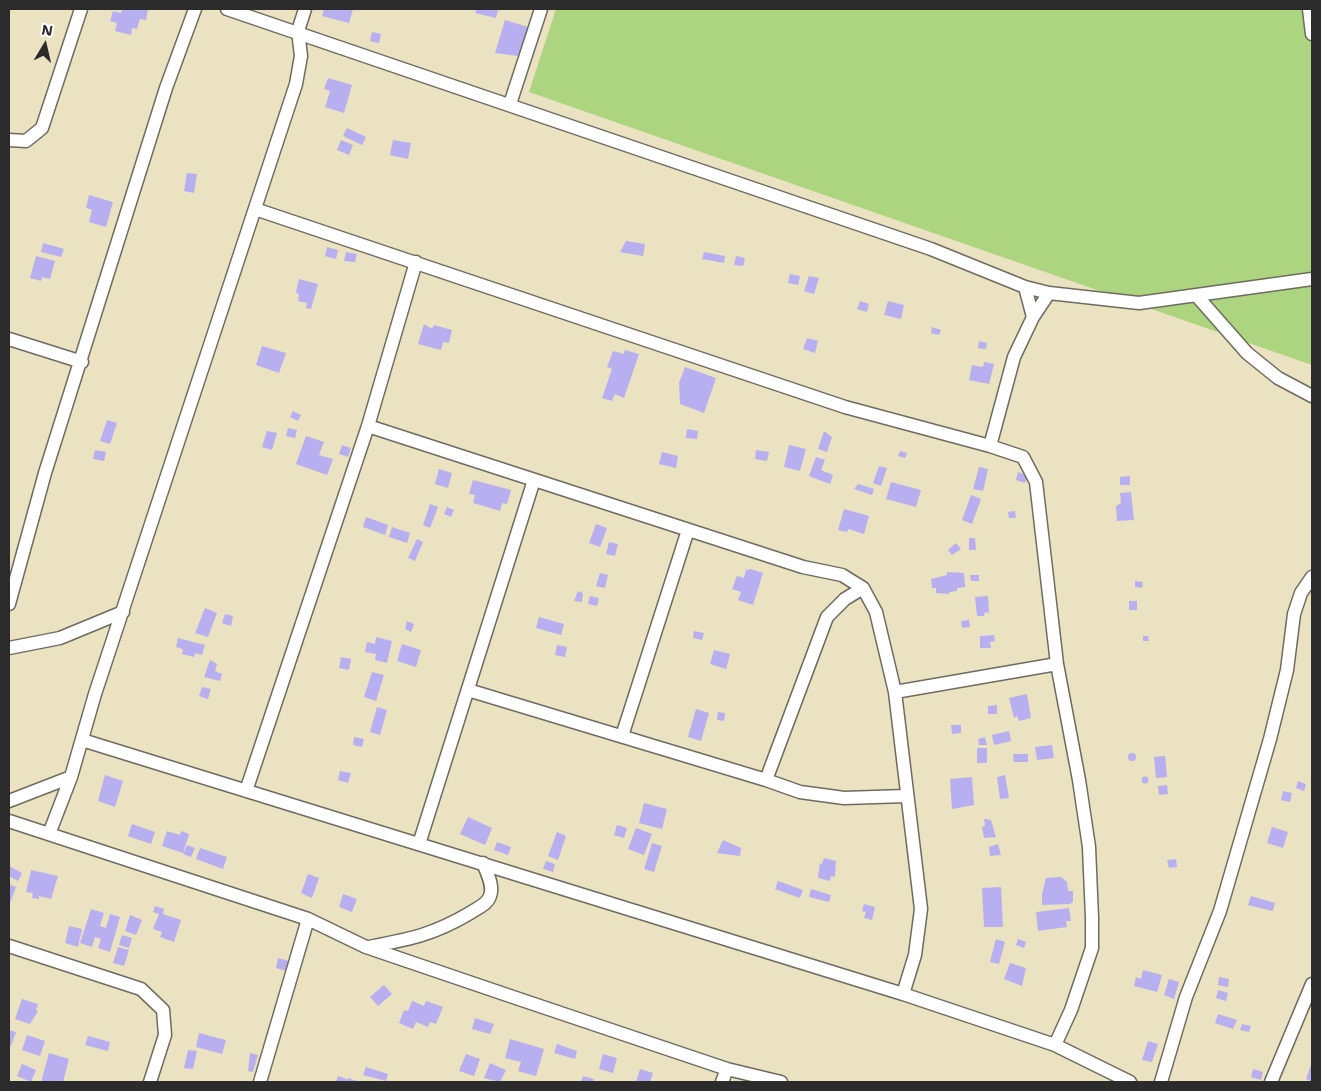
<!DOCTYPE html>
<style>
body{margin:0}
#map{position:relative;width:1321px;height:1091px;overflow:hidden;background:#eae2c1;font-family:"Shantell Sans",sans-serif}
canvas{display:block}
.frame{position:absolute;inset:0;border:10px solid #2b2b2b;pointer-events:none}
.north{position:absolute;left:20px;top:20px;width:50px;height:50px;-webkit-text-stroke:4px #fff;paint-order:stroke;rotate:9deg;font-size:14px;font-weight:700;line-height:20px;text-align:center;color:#2b2b2b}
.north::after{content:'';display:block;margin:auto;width:18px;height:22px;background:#2b2b2b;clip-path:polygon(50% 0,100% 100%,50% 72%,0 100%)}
</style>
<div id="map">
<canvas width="1321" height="1091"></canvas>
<div class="frame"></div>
<div class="north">N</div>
</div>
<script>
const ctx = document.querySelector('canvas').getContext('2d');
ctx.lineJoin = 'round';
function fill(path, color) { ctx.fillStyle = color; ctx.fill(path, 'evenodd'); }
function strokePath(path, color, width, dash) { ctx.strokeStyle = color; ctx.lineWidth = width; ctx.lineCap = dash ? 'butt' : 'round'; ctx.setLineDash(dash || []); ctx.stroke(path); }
fill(new Path2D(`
 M556,9h756v356l-783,-273z`), '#add580');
fill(new Path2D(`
 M122,9h26l-2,11 -6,-1 -3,10 -5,-1 -1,7 -16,-4 2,-8 -7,-2 3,-10 8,2z
 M324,9h29l-4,14 -27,-7z
 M477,9h14l7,1 -2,8 -21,-5z
 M505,20l26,8 -7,25 -5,-1 -1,4 -23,-3z
 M372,32l9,2 -2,9 -9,-2z
 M328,78l24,7 -8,28 -19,-6 5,-16 -6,-2z
 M347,128l19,9 -4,8 -19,-9z
 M341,140l12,5 -4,10 -12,-5z
 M393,140l18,3 -3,16 -18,-4z
 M187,173l10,1 -3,19 -10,-2z
 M89,195l24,7 -7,25 -17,-5 3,-12 -6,-2z
 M626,241l19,3 -2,12 -23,-4z
 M43,243l21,6 -3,8 -20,-5z
 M327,247l11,3 -2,9 -11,-3z
 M346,252l11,2 -2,8 -11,-1z
 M704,252l21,4 -1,7 -22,-4z
 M36,256l19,5 -5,18 -8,-2 -1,4 -11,-3z
 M736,256l9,2 -2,8 -9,-1z
 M790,274l10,2 -2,9 -10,-2z
 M809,276l10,2 -5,16 -10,-3z
 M299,279l19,5 -7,25 -5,-1 1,-5 -9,-2 1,-6 -3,-3z
 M860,301l9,3 -2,8 -10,-3z
 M888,301l16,4 -3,14 -17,-4z
 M424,324l8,5 2,-4 18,5 -3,13 -6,-1 -2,8 -23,-6z
 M932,327l9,3 -2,5 -8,-2z
 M807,338l11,3 -3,12 -12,-4z
 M979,341l8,2 -1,6 -8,-1z
 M262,346l24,7 -7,20 -23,-8z
 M625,350l14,4 -15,44 -9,-4 -3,7 -10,-3 10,-29 -5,-2 6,-16 11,3z
 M984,362l10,2 -5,20 -20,-4 3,-15 11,2z
 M685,367l31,11 -12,35 -24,-9 -1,-21z
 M293,411l8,4 -3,6 -8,-4z
 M107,420l10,3 -7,21 -10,-3z
 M288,428l9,2 -2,8 -9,-2z
 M687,429l11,2 -1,8 -11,-1z
 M267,431l10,2 -5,17 -10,-3z
 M824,431l8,6 -5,15 -9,-3z
 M306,436l18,6 -5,13 14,4 -6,16 -31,-11z
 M342,445l9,3 -3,9 -9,-3z
 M789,445l17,4 -6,22 -16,-4z
 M95,450l11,2 -2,9 -11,-2z
 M756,450l13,2 -2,9 -12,-2z
 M900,451l7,2 -2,5 -7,-2z
 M662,452l16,4 -2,12 -17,-4z
 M816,457l9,3 -4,10 12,5 -3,9 -21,-8z
 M879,466l8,2 -6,18 -8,-3z
 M979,467l9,2 -5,22 -10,-2z
 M439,469l13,4 -4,15 -13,-4z
 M1018,472l10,4 -3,7 -9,-3z
 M1130,476v9h-10v-8z
 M473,480l38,10 -4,14 -5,-1 -2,8 -27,-8 2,-8 -6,-1z
 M891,482l30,8 -5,17 -30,-8z
 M858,484l16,5 -2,6 -18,-6z
 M1131,492l3,28 -17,1 -1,-15 5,-3 -1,-10z
 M971,495l10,4 -9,25 -10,-4z
 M430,504l8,3 -8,21 -7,-3z
 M447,507l7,3 -3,7 -7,-3z
 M844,509l25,7 -5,18 -16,-5 -1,3 -9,-2z
 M1015,511l1,7h-7l-1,-6z
 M366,517l22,8 -3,10 -22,-8z
 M596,524l11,4 -7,19 -11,-4z
 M392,527l18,6 -3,10 -18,-6z
 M969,538h6l1,12h-7z
 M417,539l6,3 -8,19 -7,-3z
 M609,542l9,2 -3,12 -9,-2z
 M956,543l5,6 -9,6 -4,-5z
 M751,569l12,4 -10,32 -15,-5 3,-8 -9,-3 5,-13 7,2 2,-8z
 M947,572l17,1 1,14 -8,1v3l-8,1v2l-13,-1v-5h-4l-1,-9 16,-4z
 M600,573l8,2 -3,13 -9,-2z
 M970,575h9v6h-8z
 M1135,581l8,1 -1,6 -7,-1z
 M578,591l5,2 -1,9 -8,-1z
 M590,596l9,2 -2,8 -9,-2z
 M988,596l1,17 -4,-1 -1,4h-7l-2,-19z
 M1129,601h8v9h-8z
 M205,608l12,5 -9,24 -13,-4z
 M225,614l8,2 -2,10 -9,-3z
 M539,617l25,7 -3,11 -25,-7z
 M969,620l1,7 -8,1 -1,-7z
 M407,621l7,3 -3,8 -6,-3z
 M694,631l10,2 -2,7 -9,-2z
 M994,635l1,6 -5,1 1,6h-11v-12z
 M1143,636h5l1,5h-6z
 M376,637l16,4 -5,22 -12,-3 1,-6 -11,-2 2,-10 8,2z
 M178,638l27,7 -3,10 -7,-2 -1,4 -12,-3 1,-5 -7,-2z
 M402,644l19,6 -5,17 -19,-6z
 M557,645l10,2 -2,10 -10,-2z
 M714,650l16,4 -4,15 -16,-5z
 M341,657l10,2 -2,11 -10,-2z
 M210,660l7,4 -2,7 7,3 -2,7 -16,-4z
 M372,672l12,3 -8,26 -12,-4z
 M202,687l9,2 -3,10 -9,-3z
 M1027,694l4,24 -12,3 -2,-5 -3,2 -5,-20z
 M997,705v9h-9v-8z
 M377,707l10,3 -7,25 -10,-3z
 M696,709l13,4 -8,28 -13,-4z
 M718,712l7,1 -1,8 -7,-1z
 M951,725h10v8l-9,1z
 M1009,731l2,10 -17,4 -2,-10z
 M354,737l10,2 -2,8 -9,-2z
 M985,737l2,8h-8l-1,-6z
 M1052,745l2,13 -17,2 -2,-13z
 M977,748h10v15h-10z
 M1128 757a4 4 0 1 1 8 0a4 4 0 1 1-8 0Z
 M1013,754h15v8h-14z
 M1165,756l2,21 -11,1 -2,-21z
 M340,771l11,2 -3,10 -10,-3z
 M105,775l18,6 -8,26 -17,-6z
 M1005,775l4,23 -9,1 -3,-22z
 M1141.5 780a3.5 3.5 0 1 1 7 0a3.5 3.5 0 1 1-7 0Z
 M972,777l2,28 -22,4 -2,-30z
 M1298,781l8,3 -2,7 -8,-3z
 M1167,785l1,9 -9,1 -1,-9z
 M1283,791l9,2 -2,9 -9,-2z
 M644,803l23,6 -5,20 -23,-6z
 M468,817l24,11 -7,17 -25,-11z
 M984,819l7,1 5,17 -12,1 -2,-11 3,-1z
 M132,824l23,8 -4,12 -23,-8z
 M617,825l10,3 -3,10 -10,-3z
 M1272,827l16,5 -5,16 -16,-5z
 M636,828l16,6 -8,21 -16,-6z
 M167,831l13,4 1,-4 8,3 -6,19 -21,-7z
 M557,832l9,4 -8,24 -10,-4z
 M723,840l18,8 -1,8 -23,-3z
 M497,842l14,5 -3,8 -14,-5z
 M652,843l10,3 -8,26 -10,-3z
 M998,844l3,11 -11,1 -1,-9z
 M187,845l8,3 -4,9 -8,-3z
 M200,848l27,9 -4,12 -27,-10z
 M824,858l12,3 -1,16 -4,-1 -1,5 -12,-3 2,-15 2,1z
 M1176,859l1,8 -8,1 -2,-8z
 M546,861l9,3 -2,8 -10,-3z
 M9,866l13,7 -4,8 -9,-5z
 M31,870l27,6 -7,23 -12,-3v3l-7,-1 1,-5 -7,-1z
 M308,874l11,4 -7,20 -11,-5z
 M1061,877l6,5 1,9h5v11l-3,2 -28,1v-11l4,-16z
 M778,881l25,9 -3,8 -25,-9z
 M9,884l7,3 -7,19z
 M1001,887l2,40h-19l-2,-39z
 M811,889l20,6 -2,7 -20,-5z
 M343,894l14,5 -5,13 -13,-5z
 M1251,896l24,7 -2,8 -25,-6z
 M864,904l11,3 -3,13 -8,-2 2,-6 -4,-1z
 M155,906l9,3 -1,5 18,6 -7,22 -14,-5 2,-5 -9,-3 6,-15 -6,-2z
 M1069,908l2,13h-5l1,6 -29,4 -2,-19z
 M91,909l13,4 -4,13 6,2 4,-14 10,3 -10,35 -12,-4 3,-9 -6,-2 -3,10 -12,-4z
 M130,915l12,5 -6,15 -11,-4z
 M69,926l13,3 -4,18 -13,-4z
 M122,935l10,3 -3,10 -10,-3z
 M996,939l9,3 -6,22 -9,-2z
 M1018,939l8,3 -2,6 -8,-3z
 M118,947l11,3 -5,16 -11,-3z
 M278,958l11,3 -3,10 -10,-3z
 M1010,963l16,5 -4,18 -18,-7z
 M1143,970l19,5 -5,17 -23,-6 2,-9 5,2z
 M1219,977l10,2 -1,8 -10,-2z
 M1169,979l10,3 -5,17 -10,-4z
 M384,985l8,9 -14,12 -8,-9z
 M1218,990l10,3 -2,8 -10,-3z
 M22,999l16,5 -2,6 2,1 -8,13 -15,-5z
 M412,1001l12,5 2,-5 17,6 -7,17 -6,-2 -2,5 -12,-5 -3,7 -14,-6 5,-13 4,1z
 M1218,1014l19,6 -4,9 -18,-6z
 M475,1018l19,6 -4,10 -18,-5z
 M1242,1024l9,2 -2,6 -9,-2z
 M9,1030l7,2 -5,14h-2z
 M199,1033l27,7 -4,14 -26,-7z
 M27,1035l18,6 -5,15 -18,-6z
 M88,1036l22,6 -2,9 -23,-6z
 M510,1039l34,10 -8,27 -18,-5 3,-9 -16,-4z
 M1148,1041l10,3 -6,18 -10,-2z
 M557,1044l20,7 -2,8 -21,-6z
 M188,1050l9,1 -4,18 -9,-1z
 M49,1053l20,6 -6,23h-22z
 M250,1053l8,2 -5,17 -5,-1z
 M466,1054l14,5 -6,17 -15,-5z
 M603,1054l14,4 -4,15 -14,-4z
 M1312,1062v20l-6,-3z
 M490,1063l16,7 -6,12 -16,-4z
 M22,1064l14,6 -5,12 -14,-6z
 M366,1067l22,7 -2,7 -23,-6z
 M640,1069l13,4 -3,9h-14z
 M1253,1069l10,3 -2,8 -10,-3z
 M338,1076l9,3 -1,3h-10z
 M583,1076l11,3 -1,3h-12z
 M348,1078l12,4h-13z`), '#b8aff0');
const street = new Path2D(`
 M227,9l704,240 94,38 24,6 90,10 173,-24
 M1309,9l3,25
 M510,104l31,-95
 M9,140l17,1 16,-13 39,-119
 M255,209l590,198 145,39 33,11 13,25 21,182 22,116 10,67 3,71v30l-21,62 -16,35
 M1025,287l8,30
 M1196,295l51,58 31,25 34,18
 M9,339l73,23
 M368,426l435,141 39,8 21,13 13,24 19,80 26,217 -6,46 -12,39
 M990,446l24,-89 19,-40 16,-24
 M9,604l36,-131 121,-385 29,-79
 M9,648l51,-10 63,-26
 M468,690l298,90 34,12 44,6 62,-2
 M895,692l162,-28
 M622,736l66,-206
 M82,740l821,254 152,51 75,37
 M766,780l61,-163 18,-18 18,-11
 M246,791l122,-365 48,-164
 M9,801l62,-24
 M9,821l299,98 58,28 144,49 217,73 54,13
 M49,834l22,-57 24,-83 201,-610 5,-28 -3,-25 7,-22
 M419,844l115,-364
 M9,946l132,43 22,21 2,25 -15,47
 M369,947c41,-8 64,-12 101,-34 7,-5 17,-8 20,-17 4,-10 -3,-23 -7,-33
 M260,1082l48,-163
 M722,1082l5,-13
 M1161,1082l25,-85 34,-86 50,-172 17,-69 7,-56 7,-21 11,-16
 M1271,1082l41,-98`);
strokePath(street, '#6e6b60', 15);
strokePath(street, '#fff', 12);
</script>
